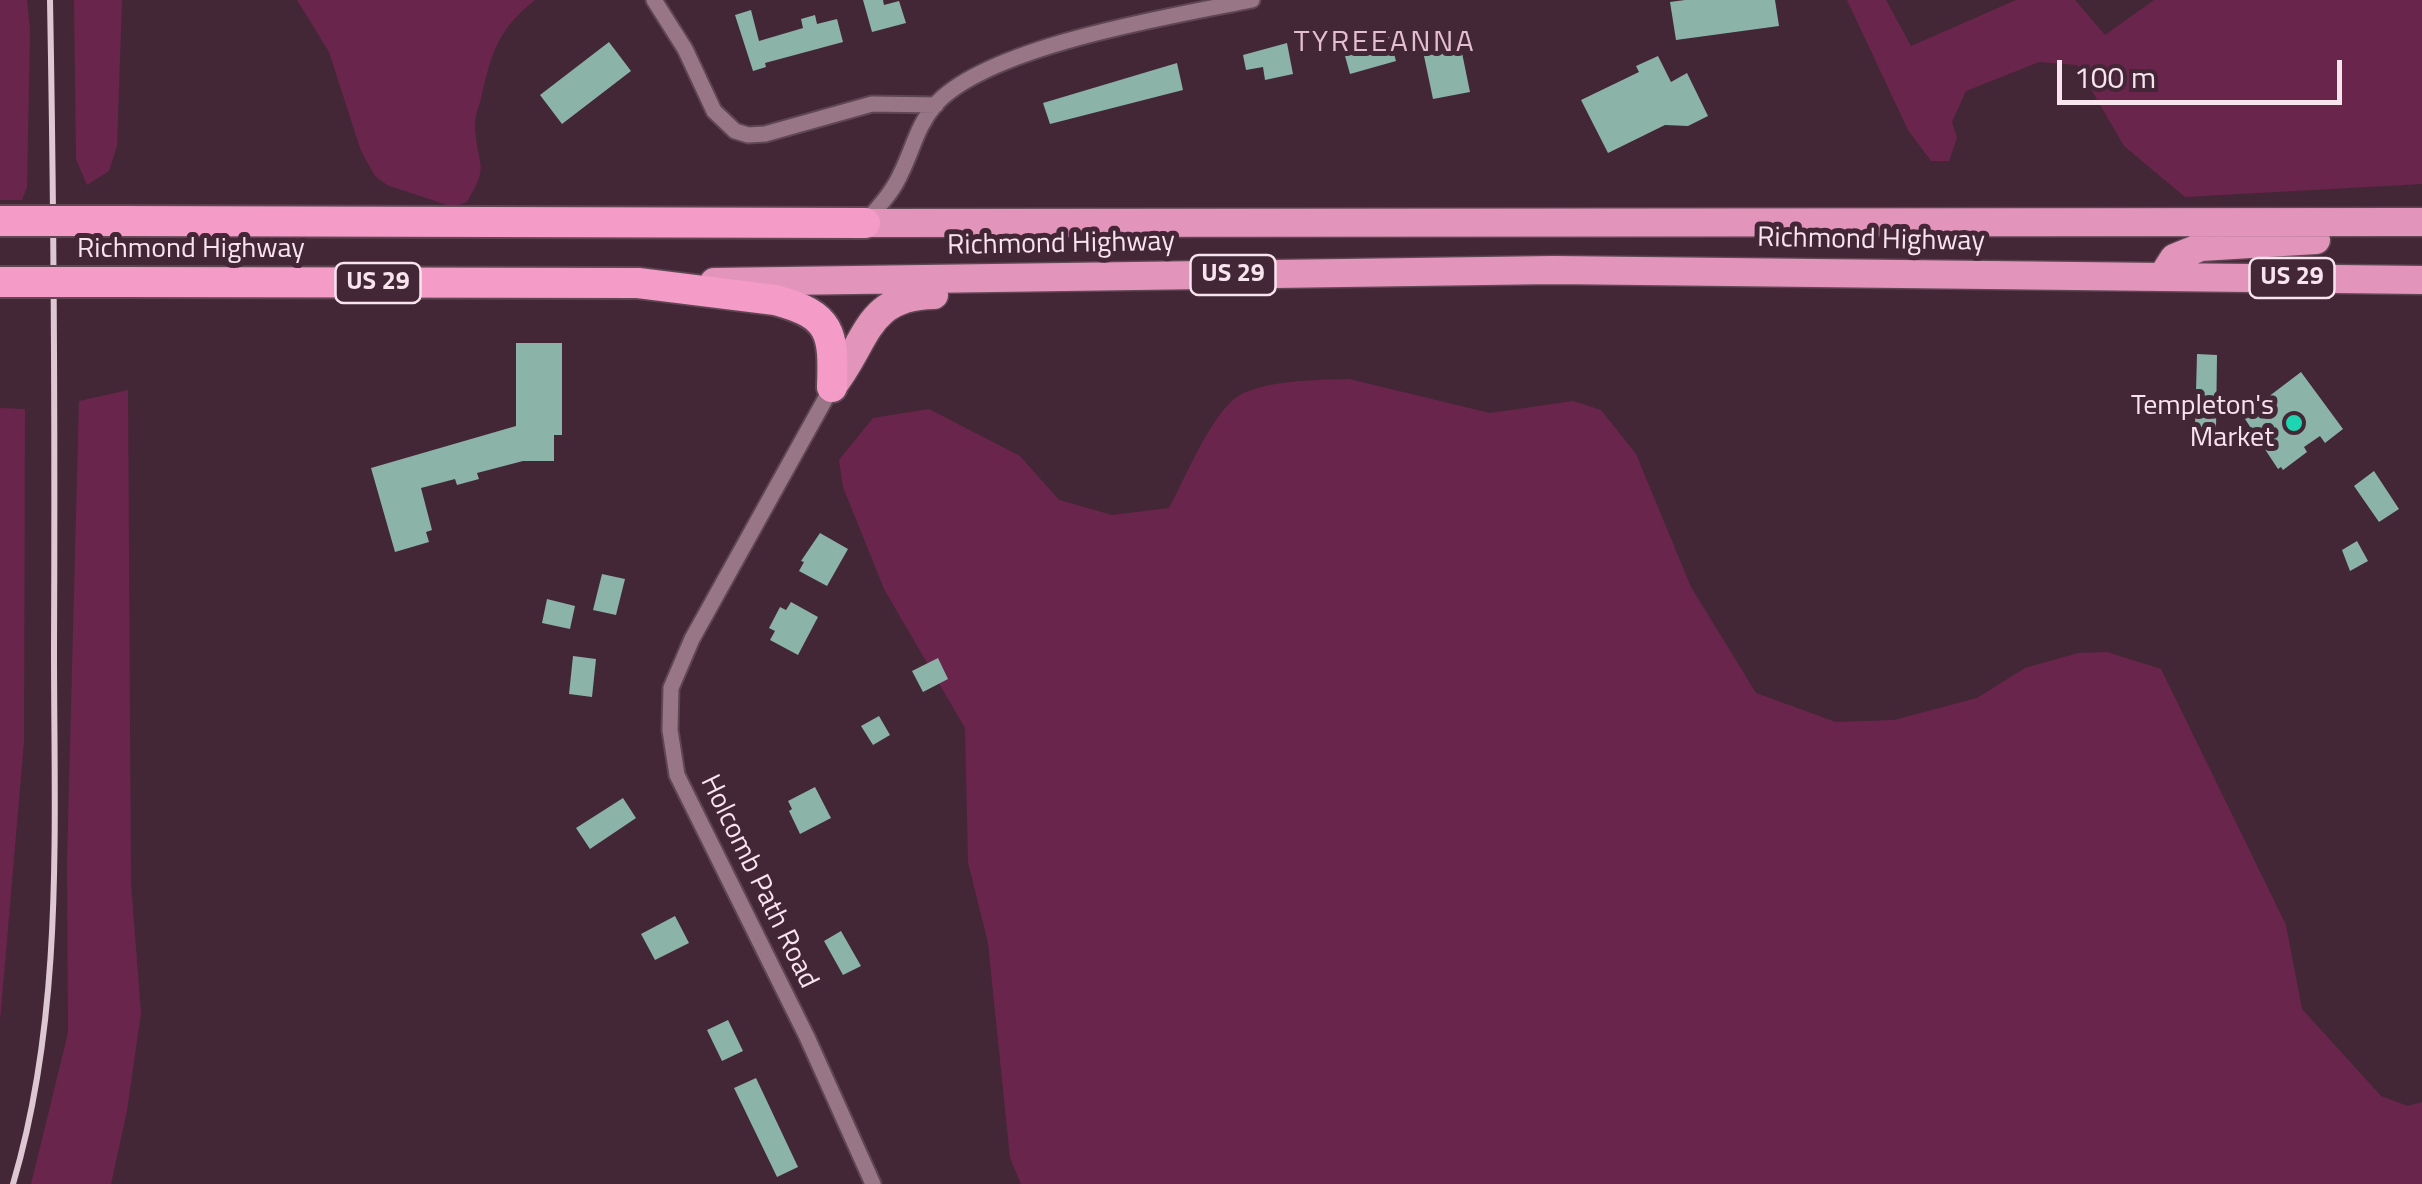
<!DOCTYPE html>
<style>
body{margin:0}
#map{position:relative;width:2422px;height:1184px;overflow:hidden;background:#432736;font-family:"Titillium Web",sans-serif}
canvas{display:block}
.scale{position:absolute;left:2057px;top:60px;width:285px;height:45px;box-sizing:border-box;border:5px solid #f8e4ed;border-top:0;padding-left:12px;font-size:30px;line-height:35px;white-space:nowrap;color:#f8e4ed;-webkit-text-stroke:8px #432736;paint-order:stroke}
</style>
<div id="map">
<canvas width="2422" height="1184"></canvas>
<div class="scale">100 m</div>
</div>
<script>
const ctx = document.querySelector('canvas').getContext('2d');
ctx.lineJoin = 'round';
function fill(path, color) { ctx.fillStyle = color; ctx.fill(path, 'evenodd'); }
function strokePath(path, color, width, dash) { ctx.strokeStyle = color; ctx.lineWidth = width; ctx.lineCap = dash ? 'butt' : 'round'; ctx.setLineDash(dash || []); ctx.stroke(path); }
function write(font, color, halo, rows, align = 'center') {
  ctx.font = font + ' "Titillium Web",sans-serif'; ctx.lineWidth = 10; ctx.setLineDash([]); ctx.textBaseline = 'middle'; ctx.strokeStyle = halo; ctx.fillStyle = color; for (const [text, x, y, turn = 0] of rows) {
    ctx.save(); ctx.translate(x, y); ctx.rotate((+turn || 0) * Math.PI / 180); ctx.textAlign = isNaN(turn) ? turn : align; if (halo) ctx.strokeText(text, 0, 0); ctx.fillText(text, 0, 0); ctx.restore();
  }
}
fill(new Path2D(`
 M0,0h27l3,30 -3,157 -5,13h-22z
 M74,0h48l-5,146 -8,25 -22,14 -11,-26z
 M297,0h238c-38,30 -44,54 -54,99 -3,9 -7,20 -6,30 3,39 15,35 -8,73l-14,5 -66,-22 -12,-9 -14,-25 -32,-99z
 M1847,0h39l25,46 105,-46h59l30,35 49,-35h268v184l-237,13 -61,-51 -47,-81 -38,-3 -73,29 -14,31 5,16 -8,23h-18l-23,-31z
 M1349,379l141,34 83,-12 28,9 35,44 55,133 65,106 80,29 58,-2 83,-22 48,-30 53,-15 29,-1 54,17 125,256 16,84 79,87 27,10 14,-4v82h-1401l-11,-26 -22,-215 -20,-81 -3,-134 -81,-139 -41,-102 -4,-27 34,-42 56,-9 91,47 39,44 53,15 57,-7c16,-29 43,-97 71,-113 28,-15 78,-15 109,-16z
 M128,390l3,493 10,130 -14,98 -16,73h-80l37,-151 -1,-172 12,-460z
 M0,408l25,1 -1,333 -24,279z`), '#6a254d');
fill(new Path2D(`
 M863,0h20l1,5 15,-4 7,22 -34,9z
 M1685,0h90l4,26 -103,14 -6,-38z
 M751,10l8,31 44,-13 -2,-9 14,-4 2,9 20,-5 6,23 -78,21 1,4 -13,4 -18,-56z
 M1388,32l8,29 -46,13 -8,-29z
 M609,42l22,29 -69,53 -22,-29z
 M1287,43l6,31 -28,6 -2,-13 -17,3 -3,-15z
 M1452,44l1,6 8,-2 9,44 -37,7 -9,-43 10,-2 -2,-6z
 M1658,56l13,26 16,-9 21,43 -20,10 -23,-1 -57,28 -27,-53 58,-28 -3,-6z
 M1177,63l6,27 -133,34 -7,-21z
 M516,343h46v92h-8v26h-31l-46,12 2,6 -22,6 -2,-6 -34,9 11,42 -6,2 3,10 -34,10 -24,-84 145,-42z
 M2197,354l20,1 -1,73h-21z
 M2301,372l42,57 -18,14 -5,-7 -16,11 3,5 -24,18 -2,-3 -3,2 -35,-53z
 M2374,471l25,38 -20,13 -25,-36z
 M820,533l28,16 -21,37 -28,-15 5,-9 -3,-1z
 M2357,541l11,20 -18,10 -8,-21z
 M602,574l23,5 -9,36 -23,-5z
 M547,599l28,7 -5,23 -28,-6z
 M791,602l27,15 -20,38 -28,-15 5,-9 -6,-3 11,-21 6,3z
 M573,656l23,3 -4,38 -23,-3z
 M938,658l10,21 -25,13 -11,-21z
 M879,716l11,19 -17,10 -12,-19z
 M815,787l16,31 -31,16 -11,-23 3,-2 -4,-8z
 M623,798l13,20 -46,31 -14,-21z
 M675,916l14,27 -34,17 -14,-26z
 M841,931l20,35 -18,9 -19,-34z
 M728,1020l15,31 -21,10 -15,-31z
 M756,1078l42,89 -21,10 -43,-89z`), '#8bb3a7');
const minor = new Path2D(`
 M654,0l31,49 29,62 21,20 13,4 17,-1 107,-30 64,1
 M865,223c13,-16 28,-31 36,-50 12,-24 16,-47 34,-68 52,-59 238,-89 317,-105
 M832,387l-140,252 -21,49 -1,42 7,45 130,262 66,147`);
const trunk = new Path2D(`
 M865,223l1557,-1
 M2162,277l12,-19 27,-11 115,-7
 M714,282l840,-12 868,10
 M832,387c36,-45 33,-91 102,-92`);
const motorway = new Path2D(`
 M116,221l749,2
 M118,282l520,1 137,17c57,15 59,33 57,87`);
strokePath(minor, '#5f4653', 19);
strokePath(trunk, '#5f4653', 31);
strokePath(motorway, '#5f4653', 34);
strokePath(minor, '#987686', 15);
strokePath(trunk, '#e294bb', 28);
strokePath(motorway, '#f49bc8', 30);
strokePath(new Path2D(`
 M13,1184c51,-172 41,-356 41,-534 1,-216 0,-433 -4,-650`), '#ddc8d2', 6);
const motorwayBridge = new Path2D(`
 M0,221h116
 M0,282h118`);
strokePath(motorwayBridge, '#5f4653', 34, []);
strokePath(motorwayBridge, '#f49bc8', 30);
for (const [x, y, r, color] of [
 [2294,423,10,"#1dd5b1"]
]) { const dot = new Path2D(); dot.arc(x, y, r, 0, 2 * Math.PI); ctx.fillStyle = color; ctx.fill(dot); strokePath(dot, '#432736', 4); }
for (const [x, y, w] of [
 [1233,275,85],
 [2292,278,85],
 [378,283,85]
]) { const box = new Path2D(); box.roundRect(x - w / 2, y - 20, w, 40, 8); ctx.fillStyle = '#432736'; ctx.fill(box); strokePath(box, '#f8e4ed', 2.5); }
write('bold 25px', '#f8e4ed', null, [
 ["US 29",1233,275],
 ["US 29",2292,278],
 ["US 29",378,283]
]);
write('28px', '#f8e4ed', '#432736', [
 ["Richmond Highway",1871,241,1],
 ["Richmond Highway",1061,245,-1],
 ["Richmond Highway",191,250],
 ["Holcomb Path Road",758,882,64]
]);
write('28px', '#f8e4ed', '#432736', [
 ["Templeton's",2274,407],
 ["Market",2274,439]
], 'right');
ctx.letterSpacing = '2.5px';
write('30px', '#e3becf', '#432736', [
 ["TYREEANNA",1385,44]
]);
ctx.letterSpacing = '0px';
</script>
